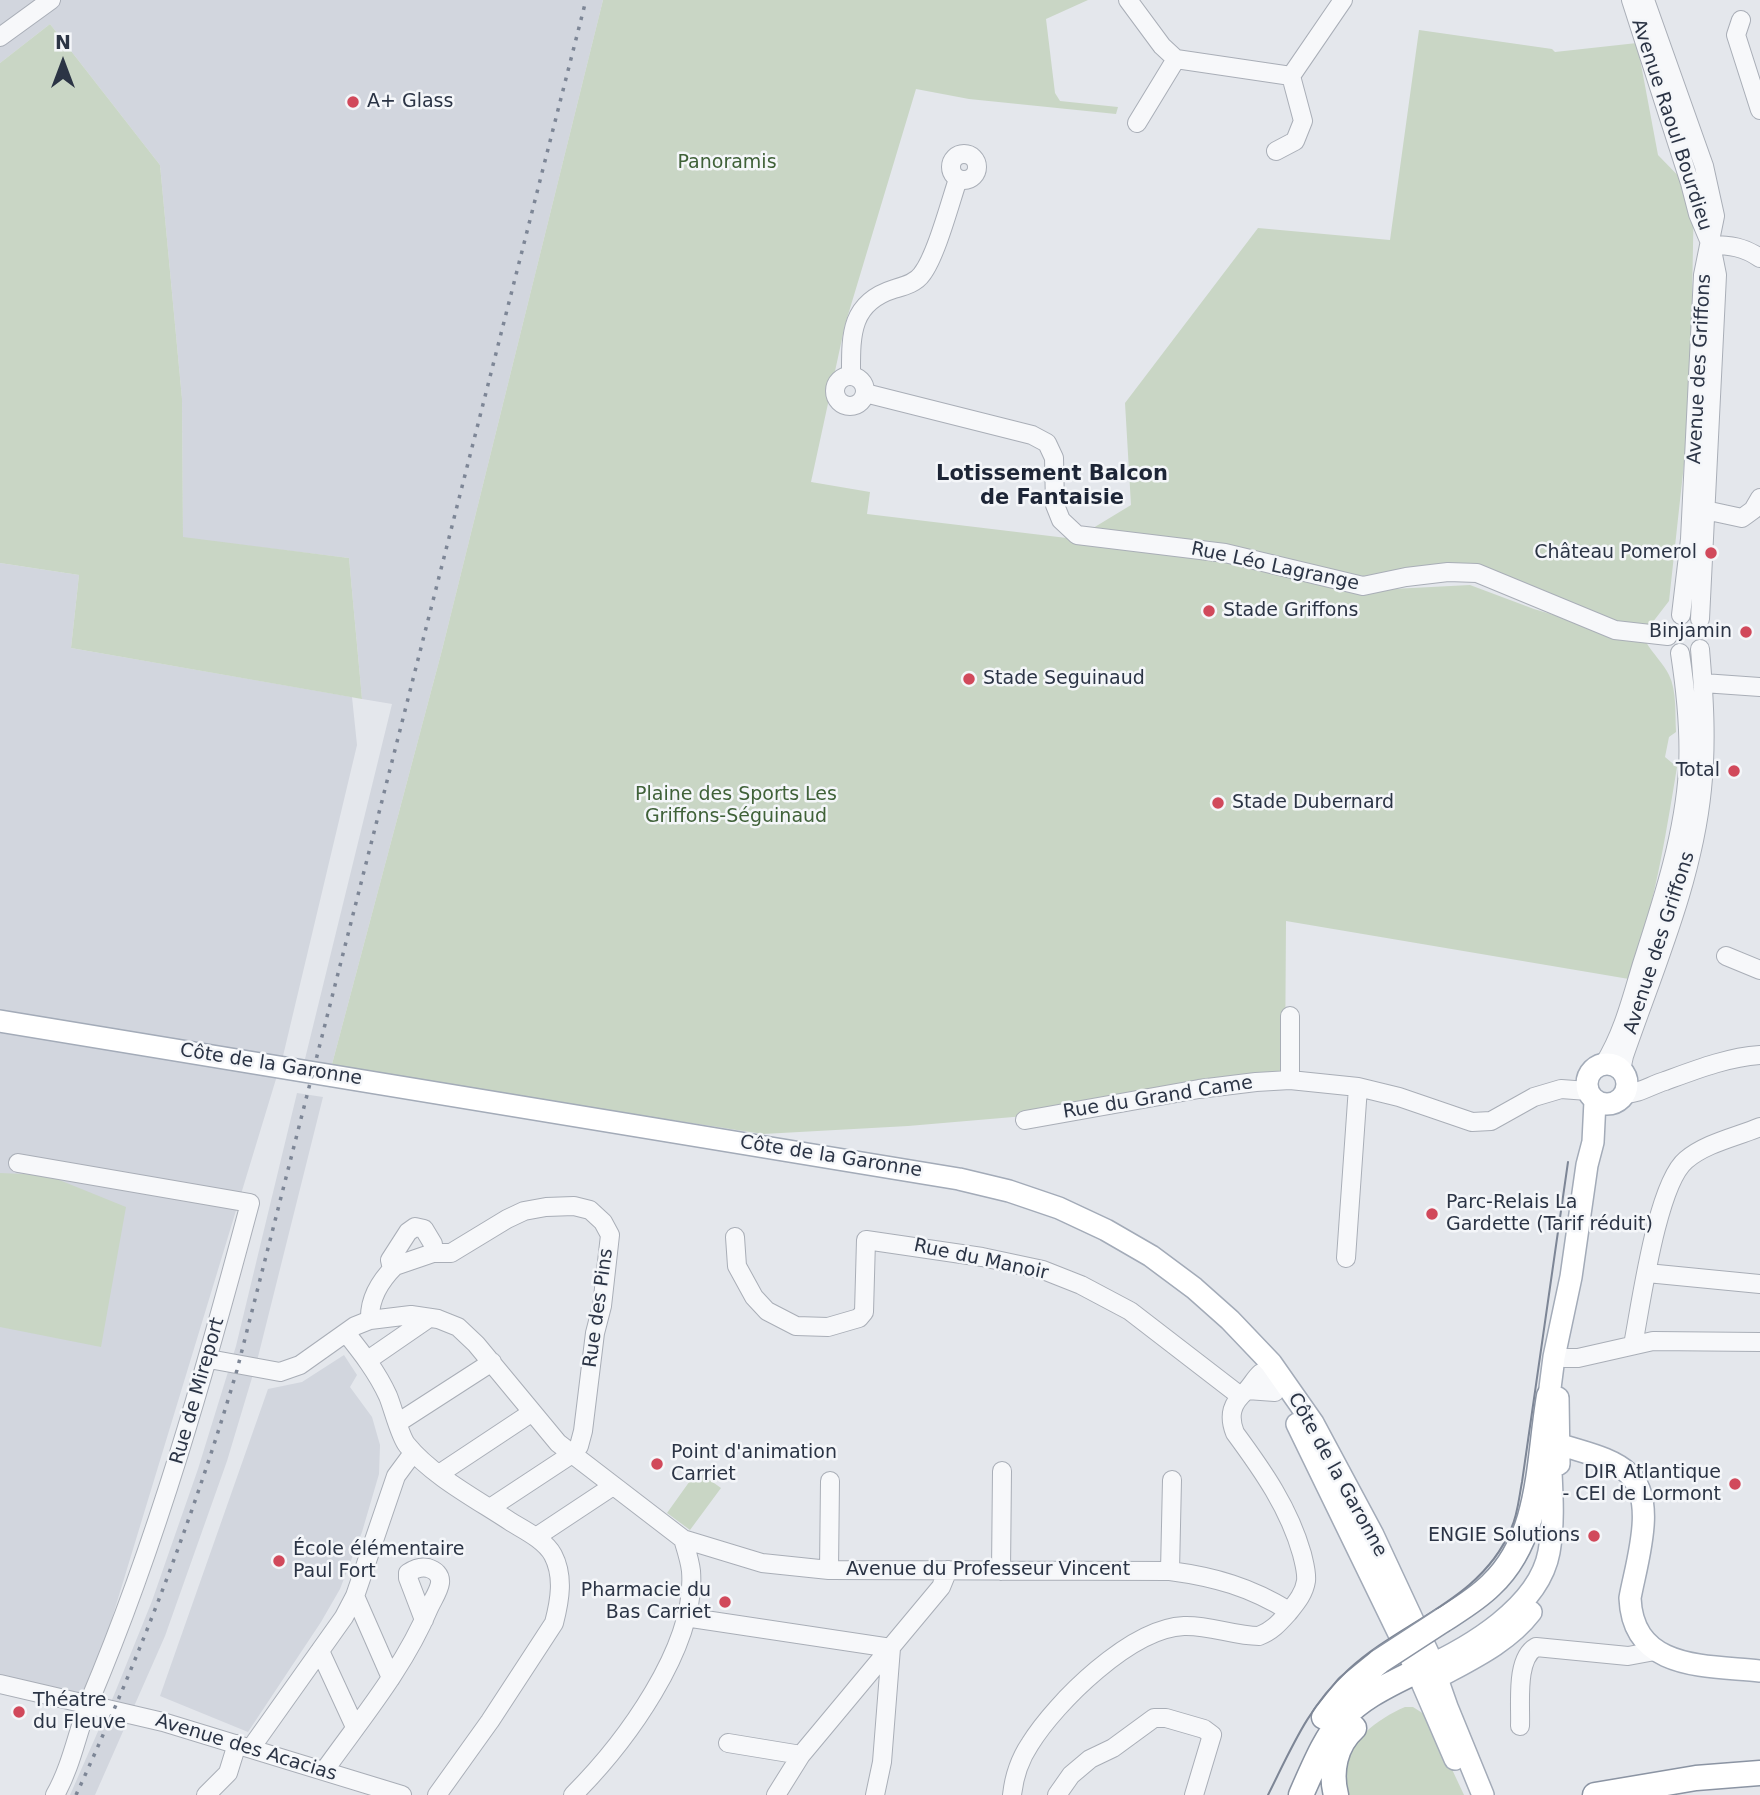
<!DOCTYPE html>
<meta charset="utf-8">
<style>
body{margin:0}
#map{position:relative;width:1760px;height:1795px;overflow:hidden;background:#e4e7ec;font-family:"DejaVu Sans",sans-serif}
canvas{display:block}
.north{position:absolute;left:28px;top:28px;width:70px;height:70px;-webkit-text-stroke:5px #f4f6f9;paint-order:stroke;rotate:0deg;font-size:19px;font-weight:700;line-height:28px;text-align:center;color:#2b3445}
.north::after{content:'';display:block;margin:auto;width:24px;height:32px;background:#2b3445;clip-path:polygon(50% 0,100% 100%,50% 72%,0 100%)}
</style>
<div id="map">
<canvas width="1760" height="1795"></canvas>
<div class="north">N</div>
</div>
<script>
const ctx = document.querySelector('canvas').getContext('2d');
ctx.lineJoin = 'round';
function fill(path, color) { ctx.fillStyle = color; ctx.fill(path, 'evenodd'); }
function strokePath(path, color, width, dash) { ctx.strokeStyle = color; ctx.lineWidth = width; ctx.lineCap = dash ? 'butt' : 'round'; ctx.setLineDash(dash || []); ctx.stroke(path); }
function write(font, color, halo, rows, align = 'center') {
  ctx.font = font + ' "DejaVu Sans",sans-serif'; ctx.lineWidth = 5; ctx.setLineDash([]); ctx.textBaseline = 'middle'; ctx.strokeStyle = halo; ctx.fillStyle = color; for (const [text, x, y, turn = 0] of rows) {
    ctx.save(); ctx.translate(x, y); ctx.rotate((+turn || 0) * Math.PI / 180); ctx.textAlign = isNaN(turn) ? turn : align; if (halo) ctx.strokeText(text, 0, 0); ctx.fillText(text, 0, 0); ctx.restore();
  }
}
fill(new Path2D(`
 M0,0h603l-161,650 -111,418 -27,-5 88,-359 -30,-5 -13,-141 -166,-20 -1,-139 -22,-234 -110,-141 -50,39z
 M0,563l79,12 -8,73 281,49 5,48 -74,311 -198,651 -85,-20z
 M297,1093l26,4 -66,264 -30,100 -62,175 -70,159h-25l44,-100 38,-94 46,-132 38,-123z
 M344,1355l13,20 -7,12 22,30 8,28 -1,29 -17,58 -22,57 -19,33 -73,110 -88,-36 108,-307 34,-7z`), '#d2d6de');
fill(new Path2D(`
 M603,0h485l-42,19 9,74 5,8 58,6 -2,7 -147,-15 -53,-10 -71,236 -34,157 59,10 -3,22 208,25 56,-34 -6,-102 133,-175 132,12 29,-210 133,19 3,3 82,-9 21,112 36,37 -4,217 -21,192 -20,26 -31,-3 -148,-58 -106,10 -129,-15 138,29 97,-5 64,24 57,17 31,14 24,2c7,12 18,22 23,33 8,16 6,40 7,57l-7,5 -4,20 12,10c-12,73 -23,142 -48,212l-343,-58 -1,150 -260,45 -117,10 -145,8 -432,-66 111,-418z
 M50,24l110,141 22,234 1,138 166,21 13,141 -291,-51 8,-73 -79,-12v-500z
 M0,1173l47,2 79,32 -25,140 -101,-20z
 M697,1471l24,17 -31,42 -23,-17z
 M1405,1707h8l14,9 37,79h-120c-1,-7 -3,-16 -2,-22 6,-32 35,-54 63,-66z`), '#c9d6c5');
const minor = new Path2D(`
 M1128,0l34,46 14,13 115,17 52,-76
 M1631,0l59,183 8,31 13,31 6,30 -17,344
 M1645,0l59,166 11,50 -12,59 -13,264 -9,76
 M1741,20l-5,15 24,75
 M0,37l51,-37
 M1137,123l39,-64
 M1276,151l19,-10 8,-20 -12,-45
 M951 167a13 13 0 1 1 26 0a13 13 0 1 1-26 0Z
 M1711,245c19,0 33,2 49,13
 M851,376c0,-39 -2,-73 43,-87 10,-3 22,-6 28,-15 14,-18 28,-71 36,-95
 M835 391a15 15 0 1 1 30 0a15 15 0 1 1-30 0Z
 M865,393l167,42 15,8 7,15 1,47 6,15 16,15 148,18 138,33 43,-9 42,-5 29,1 138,57 53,6
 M1705,510l37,8 11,-8 7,-12
 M1703,683l57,4
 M1726,956l34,14
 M1290,1016v64
 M1604,1064c19,-30 28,-67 38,-100 20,-62 42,-128 46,-194 2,-39 -2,-78 -8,-117
 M1621,1070l3,-14c30,-87 69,-175 78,-267 5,-47 2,-93 -2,-140
 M1624,1094c15,0 27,-9 41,-13 30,-11 63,-24 95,-26
 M1025,1120l174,-31 57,-7 34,-2 68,7 41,10 73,25 19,-1 43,-24 27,-8 27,2
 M18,1163l232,40c-45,169 -92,336 -160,497 -13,32 -18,65 -35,95
 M735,1237l2,29 17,31 13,14 29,15 32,1 31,-9 5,-6 2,-72 116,17 61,13 38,15 49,26 109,84
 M433,1253h18l56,-34 17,-8 22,-4 28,-1 16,4 13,12 7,13 -8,71 -7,27 -12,98 -4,15 -7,8 -82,54
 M1346,1258l12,-171
 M1647,1273l113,11
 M370,1320c-1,-21 10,-39 25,-54l38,-13v-9l-9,-15 -9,-2 -7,5 -18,28 2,9
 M346,1333c16,20 31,39 42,63 5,12 12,41 19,49 25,31 71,55 104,77 13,8 34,18 42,33 11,21 7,45 1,68l-64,98 -53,74
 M1633,1345c8,-41 24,-161 53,-185 20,-17 50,-23 74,-33
 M1564,1358h14l75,-17 107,1
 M209,1359l71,13 20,-7 55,-39 15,-6 41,-5 27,4 20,8 18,17 82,99 125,96 79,24 67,7 341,1c45,6 80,16 119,40
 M368,1360l61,-42
 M1247,1390l28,2
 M399,1422l93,-60
 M439,1474l92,-61
 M536,1537l77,-51
 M829,1570l1,-89
 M1001,1571l1,-100
 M1170,1571l2,-91
 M355,1596l36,82
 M685,1617l206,31 -9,114 -7,33
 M320,1651l35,76
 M0,1684l163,38 239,73
 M1520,1726c1,-22 -5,-67 16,-79l92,9 27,-5
 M728,1743l73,12
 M251,1748l93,-131 11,-21 41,-120 17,-23
 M324,1771c37,-52 80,-103 105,-163 3,-7 10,-17 11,-25 1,-8 -5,-13 -12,-15 -8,-2 -14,1 -20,5v5l16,42
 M206,1795l22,-22 9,-29
 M573,1795c51,-51 124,-148 118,-224 -1,-10 -5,-22 -8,-32
 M776,1795l25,-40 140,-168 7,-17
 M1012,1795c2,-18 8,-36 18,-51 26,-42 101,-116 154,-118 26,-1 50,10 75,10 13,-5 20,-13 29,-23 8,-10 16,-19 18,-32 1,-9 -2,-18 -4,-27 -13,-46 -39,-83 -67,-121 -7,-18 -3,-30 11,-42 6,-6 9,-13 15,-18l21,4
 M1057,1795l14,-20 19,-16 23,-11 41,-30h12l38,11 8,6 -18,60`);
const major = new Path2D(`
 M0,1021l959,158 50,12 50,17 47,22 45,26 43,32 36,32 41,43 42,60 60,112 55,118 19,54 36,88
 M1587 1084a20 20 0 1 1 40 0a20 20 0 1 1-40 0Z
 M1558,1398l1,66
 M1549,1413v-17l5,-39 17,-80 16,-112 6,-23 2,-41
 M1297,1424l120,247 38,88
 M1559,1444c22,8 52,13 69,29 30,26 8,91 2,125 3,73 76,67 130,73
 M1422,1669c47,-21 117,-62 127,-117 6,-34 2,-69 1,-103
 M1426,1684c36,-21 79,-38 105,-72`);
const highway = new Path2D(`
 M1443,1620c17,-11 34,-21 48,-35 51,-48 47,-125 58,-189
 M1324,1717l24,-30 32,-26
 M1301,1795c33,-76 40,-88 116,-124
 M1336,1795c-6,-23 -1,-50 18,-67
 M1595,1795l101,-17 64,-5`);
strokePath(minor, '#a9aeb7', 20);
strokePath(major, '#a3abb8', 24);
strokePath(highway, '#8b94a3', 27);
strokePath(minor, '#f7f8fa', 18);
strokePath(major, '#fff', 21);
strokePath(highway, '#fff', 24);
strokePath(new Path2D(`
 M1268,1795c24,-48 40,-88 80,-125 54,-50 133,-69 163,-141 7,-15 8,-32 11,-47l46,-320`), '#7d8696', 2);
strokePath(new Path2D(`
 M76,1795c64,-139 118,-279 161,-425l349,-1370`), '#7d8696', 3.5, [3.5, 7]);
const highwayBridge = new Path2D(`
 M1380,1661l63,-41`);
strokePath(highwayBridge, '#8b94a3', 27, []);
strokePath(highwayBridge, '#fff', 24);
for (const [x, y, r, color] of [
 [353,102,7,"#d1495b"],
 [1711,553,7,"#d1495b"],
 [1209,611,7,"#d1495b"],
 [1746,632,7,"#d1495b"],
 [969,679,7,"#d1495b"],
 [1734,771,7,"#d1495b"],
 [1218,803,7,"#d1495b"],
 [1432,1214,7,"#d1495b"],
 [657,1464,7,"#d1495b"],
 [1735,1484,7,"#d1495b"],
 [1594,1536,7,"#d1495b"],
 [279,1561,7,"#d1495b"],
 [725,1602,7,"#d1495b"],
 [19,1712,7,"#d1495b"]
]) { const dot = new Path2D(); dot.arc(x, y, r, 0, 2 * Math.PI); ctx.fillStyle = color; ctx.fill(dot); strokePath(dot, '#f4f6f9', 2.5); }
write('19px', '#2b3445', '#f4f6f9', [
 ["A+ Glass",367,102],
 ["Château Pomerol",1697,553,"right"],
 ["Stade Griffons",1223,611],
 ["Binjamin",1732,632,"right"],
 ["Stade Seguinaud",983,679],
 ["Total",1720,771,"right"],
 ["Stade Dubernard",1232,803],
 ["Parc-Relais La",1446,1203],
 ["Gardette (Tarif réduit)",1446,1225],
 ["Point d'animation",671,1453],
 ["Carriet",671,1475],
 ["DIR Atlantique",1721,1473,"right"],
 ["- CEI de Lormont",1721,1495,"right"],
 ["ENGIE Solutions",1580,1536,"right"],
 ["École élémentaire",293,1550],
 ["Paul Fort",293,1572],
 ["Pharmacie du",711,1591,"right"],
 ["Bas Carriet",711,1613,"right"],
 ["Théatre",33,1701],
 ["du Fleuve",33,1723]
], 'left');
write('19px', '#2b3445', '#f4f6f9', [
 ["Avenue Raoul Bourdieu",1671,125,72],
 ["Avenue des Griffons",1700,369,-87],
 ["Rue Léo Lagrange",1275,567,12],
 ["Avenue des Griffons",1660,943,-72],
 ["Côte de la Garonne",271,1065,9],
 ["Rue du Grand Came",1158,1098,-9],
 ["Côte de la Garonne",831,1157,9],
 ["Rue du Manoir",981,1260,12],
 ["Rue des Pins",599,1308,-82],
 ["Rue de Mireport",198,1391,-74],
 ["Côte de la Garonne",1337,1475,61],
 ["Avenue du Professeur Vincent",988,1570],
 ["Avenue des Acacias",246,1748,17]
]);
write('19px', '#3f6138', '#f4f6f9', [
 ["Panoramis",727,163],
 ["Plaine des Sports Les",736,795],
 ["Griffons-Séguinaud",736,817]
]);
write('bold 21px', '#1d2536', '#f4f6f9', [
 ["Lotissement Balcon",1052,475],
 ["de Fantaisie",1052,499]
]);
</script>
